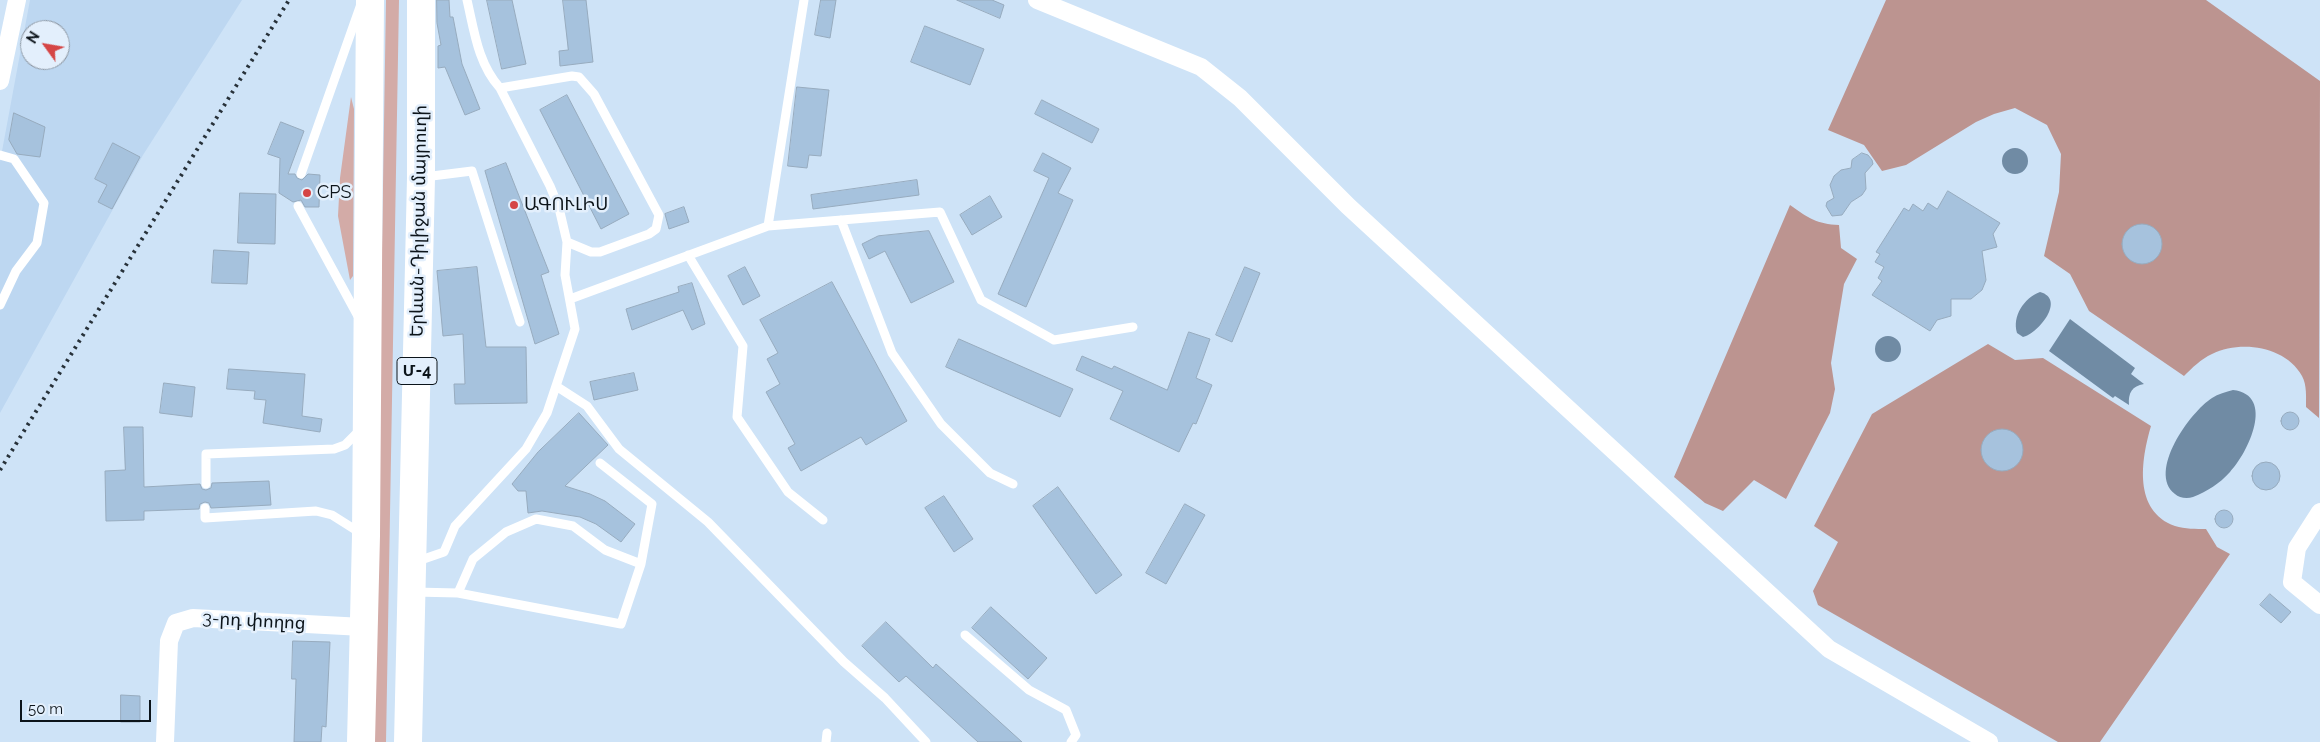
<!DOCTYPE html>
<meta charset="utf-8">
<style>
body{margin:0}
#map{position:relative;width:2320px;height:742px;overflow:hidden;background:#cee3f7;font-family:Raleway,sans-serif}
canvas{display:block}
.north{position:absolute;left:20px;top:20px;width:50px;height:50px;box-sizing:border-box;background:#e3effc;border:1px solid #8d97a2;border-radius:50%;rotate:302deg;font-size:14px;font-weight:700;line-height:20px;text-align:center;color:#0c141a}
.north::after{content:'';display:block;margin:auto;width:18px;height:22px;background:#d54545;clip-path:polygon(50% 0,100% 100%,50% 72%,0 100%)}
.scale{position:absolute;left:20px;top:700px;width:131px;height:22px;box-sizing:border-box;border:2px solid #0c141a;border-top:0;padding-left:6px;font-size:15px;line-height:18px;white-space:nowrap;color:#0c141a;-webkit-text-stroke:4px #e3effc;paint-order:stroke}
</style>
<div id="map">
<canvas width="2320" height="742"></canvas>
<div class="north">N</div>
<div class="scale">50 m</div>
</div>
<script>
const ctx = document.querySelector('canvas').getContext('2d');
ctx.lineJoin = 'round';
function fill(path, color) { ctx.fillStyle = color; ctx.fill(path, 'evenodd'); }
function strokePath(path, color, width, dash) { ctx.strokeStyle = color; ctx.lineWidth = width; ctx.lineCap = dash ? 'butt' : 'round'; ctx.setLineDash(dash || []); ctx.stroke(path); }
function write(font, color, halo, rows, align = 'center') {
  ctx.font = font + ' Raleway,"Noto Sans Armenian",sans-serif'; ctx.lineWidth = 5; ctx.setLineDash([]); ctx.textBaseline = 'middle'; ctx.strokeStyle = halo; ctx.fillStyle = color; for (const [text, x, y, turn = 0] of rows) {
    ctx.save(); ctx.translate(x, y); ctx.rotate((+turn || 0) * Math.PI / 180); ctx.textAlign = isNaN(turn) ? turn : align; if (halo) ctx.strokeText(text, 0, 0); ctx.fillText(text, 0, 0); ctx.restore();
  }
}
fill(new Path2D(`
 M30,0h212l-99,155 -143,258v-251zM30,30h30v30h-30z`), '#bdd7f1');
fill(new Path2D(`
 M386,0h13l-13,742h-12z
 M351,97l3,12 -1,167 -3,4 -12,-64 2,-38z`), '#d3aba7');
fill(new Path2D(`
 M1886,0h320l114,81 -1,337 -13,-11c0,-10 1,-22 -4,-31 -17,-30 -61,-36 -90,-22 -11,5 -20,14 -28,22l-95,-65 -19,-37 -26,-18 15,-64 2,-38 -14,-29 -32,-17 -21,6 -18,8 -70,43 -24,6 -18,-26 -36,-15z
 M1790,205c18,13 27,19 49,20l2,23 16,11 -13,25 -13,79 4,26 -5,24 -44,86 -32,-19 -31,31 -18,-8 -31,-26z
 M1988,344l27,16 28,-2 108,68c-10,34 -18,85 24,100 10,3 21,3 31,3l11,18 13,7 -130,188h-42l-240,-137 -5,-14 25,-49 -24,-16 58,-112z`), '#bc9490');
fill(new Path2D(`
 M2002 161a13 13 0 1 1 26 0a13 13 0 1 1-26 0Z
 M2040,292c26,7 -1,41 -17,45l-6,-4c-5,-17 7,-35 23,-41z
 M2070,319l65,49 -4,6 13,10c-12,2 -16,9 -15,21l-14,-9 -2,2 -64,-47z
 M1875 349a13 13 0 1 1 26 0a13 13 0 1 1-26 0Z
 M2233,390c43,5 15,63 -3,82 -11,12 -22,19 -37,25 -6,2 -14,1 -18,-3 -28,-22 15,-82 37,-96 6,-4 14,-6 21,-8z`), '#708ba4');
const building = new Path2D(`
 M437,0h12l1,17h3l9,47 18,45 -15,6 -20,-48 -7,1v-22l3,-1 -4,-22z
 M487,0h25l14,64 -24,5z
 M563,0h23l7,62 -33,4 -1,-15 9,-1z
 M821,0h15l-6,38 -15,-3z
 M957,0h35l12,5 -4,13z
 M925,26l59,23 -14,36 -59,-23z
 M797,87l32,3 -8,66 -12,-1 -2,13 -19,-2z
 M567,95l62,119 -28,15 -61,-119z
 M1042,100l57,29 -7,14 -57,-29z
 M14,113l31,14 -5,30 -23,-3 -8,-14z
 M281,122l23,9 -16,43h7l2,4 5,2 6,-6 12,1 -1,32h-14l-4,-7 -8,2 -14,-9 1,-35 -12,-4z
 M113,143l27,14 -28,52 -14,-7 9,-17 -12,-6z
 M1043,153l28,15 -13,25 15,7 -47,107 -28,-13 51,-116 -15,-7z
 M1862,153l6,2 4,5 1,4 -8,9 1,16 -4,6 -11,7 -9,13 -10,1 -6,-10 1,-4 7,-4 -4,-13 4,-9 7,-6 10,-2 1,-8z
 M506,163l43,109 -8,3 18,59 -24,10 -50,-173z
 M917,180l2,15 -106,14 -2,-14z
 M1948,191l52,32 -7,11 4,13 -15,4 4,29 -4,10 -11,9h-20v17l-14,4 -7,11 -58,-36 10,-14 -4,-3 6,-11 -9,-5 5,-8 -4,-2 28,-44 5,3 4,-7 10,7 5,-8 9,6z
 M240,193l36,1 -1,50 -37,-1z
 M990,196l12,21 -30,18 -12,-20z
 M684,207l5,15 -20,7 -4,-15z
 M2122 244a20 20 0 1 1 40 0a20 20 0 1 1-40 0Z
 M929,231l25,51 -43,21 -26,-52 -16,8 -7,-15 16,-8z
 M214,250l35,2 -2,32 -35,-1z
 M477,267l9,80h40l1,56 -72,1 -1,-20h11l-2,-50 -20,2 -6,-65z
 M745,267l15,29 -17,9 -15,-29z
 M1245,267l15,6 -28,69 -16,-7z
 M832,282l75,139 -41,24 -5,-8 -60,34 -13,-23 7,-4 -29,-52 14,-8 -13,-25 11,-6 -18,-33z
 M692,283l13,41 -13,6 -9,-20 -51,20 -6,-21 53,-17 -1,-5z
 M1189,332l21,7 -14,39 16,7 -16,39 -3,-1 -14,29 -69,-33 13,-28 -47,-21 6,-14 30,13 2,-3 53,24z
 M959,339l114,50 -13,28 -114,-50z
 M229,369l76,5 -3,42 20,3 -2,13 -57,-9 3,-23 -12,-1 1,-8 -28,-2z
 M634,373l4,17 -44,10 -4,-18z
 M164,383l31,4 -3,30 -32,-4z
 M2281 421a9 9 0 1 1 18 0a9 9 0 1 1-18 0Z
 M579,413l29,32 -43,41 25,8 15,7 30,23 -14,18 -25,-18 -16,-7 -38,-6 -14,2 -2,-22h-8l-6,-7 26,-32z
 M124,427h19l1,60 56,-3 2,5 4,1 5,-2 1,-5 57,-2 2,24 -60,3 -2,-5 -4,-1 -5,2 -1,5 -55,2v9l-38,1 -1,-50 20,-1z
 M1981 450a21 21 0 1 1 42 0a21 21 0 1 1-42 0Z
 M2252 476a14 14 0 1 1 28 0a14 14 0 1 1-28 0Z
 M1058,487l64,88 -26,19 -63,-88z
 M944,496l29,43 -19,13 -29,-44z
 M1185,504l20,11 -39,69 -20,-11z
 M2215 519a9 9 0 1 1 18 0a9 9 0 1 1-18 0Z
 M2270,594l21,18 -10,11 -21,-18z
 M991,607l56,51 -19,21 -56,-51z
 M886,622l47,46 3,-4 86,78h-44l-72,-66 -7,6 -37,-36z
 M293,641l37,1 -4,85 -4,-1 -1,16h-27l2,-63h-4z
 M121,695l19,1v26h-19z`);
fill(building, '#a6c2dd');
strokePath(building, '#97abbe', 1);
strokePath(new Path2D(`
 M500,88l72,-12 7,1 15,17 65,121 -3,14 -7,5 -49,18h-9l-24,-10
 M0,155l14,4 30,44 -7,40 -21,28 -16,34
 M301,174l59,-167
 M424,177l48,-6 48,151
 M298,206l61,112
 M841,220l51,133 49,71 49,49 23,11
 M768,226l172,-14 41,88 73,40 79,-13
 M688,255l55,91 -6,71 51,75 35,28
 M570,299l198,-73 36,-226
 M556,386l31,20 32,43 89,73 136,140 41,36 41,44
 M206,484v-30l128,-5 11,-4 15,-15
 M205,508v10l111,-7 16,4 30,19
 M415,562l29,-10 11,-26 71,-77 21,-36 28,-84 -10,-54 2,-33 -8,-34 -9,-22 -50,-98c-22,-24 -26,-58 -33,-88
 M414,592l44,1 15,-34 33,-27 30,-13 37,7 32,24 36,14 11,-60 -52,-41
 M458,593l163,31 20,-60
 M965,635l64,55 37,20 10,25 -5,7
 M826,742l1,-9`), '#fff', 9);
strokePath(new Path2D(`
 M1037,0l164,67 39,31 108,108 481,443 160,93
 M0,81l17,-81
 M2320,512l-23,36 -5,34 28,23
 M165,742l4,-101 7,-18 17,-5 170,9`), '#fff', 18);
strokePath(new Path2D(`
 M361,742l5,-206 4,-536
 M408,742l13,-564v-178`), '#fff', 28);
strokePath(new Path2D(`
 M0,470l289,-470`), '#273139', 4, [2.5, 5]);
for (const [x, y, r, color] of [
 [307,193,5,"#d54545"],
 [514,205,5,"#d54545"]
]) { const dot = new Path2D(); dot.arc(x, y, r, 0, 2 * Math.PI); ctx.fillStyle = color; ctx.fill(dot); strokePath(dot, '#e3effc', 2); }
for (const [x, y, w] of [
 [417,371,40]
]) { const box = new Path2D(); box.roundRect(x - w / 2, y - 13.5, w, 27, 4); ctx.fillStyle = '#e3effc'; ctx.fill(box); strokePath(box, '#0c141a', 1); }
write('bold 16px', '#0c141a', null, [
 ["Մ-4",417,371]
]);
write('18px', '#0c141a', '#e3effc', [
 ["CPS",317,193],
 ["ԱԳՈՒԼԻՍ",524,205]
], 'left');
write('18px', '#0c141a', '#e3effc', [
 ["Երևան-Դիլիջան մայրուղի",419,221,-89],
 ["3-րդ փողոց",254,621,3]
]);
</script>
